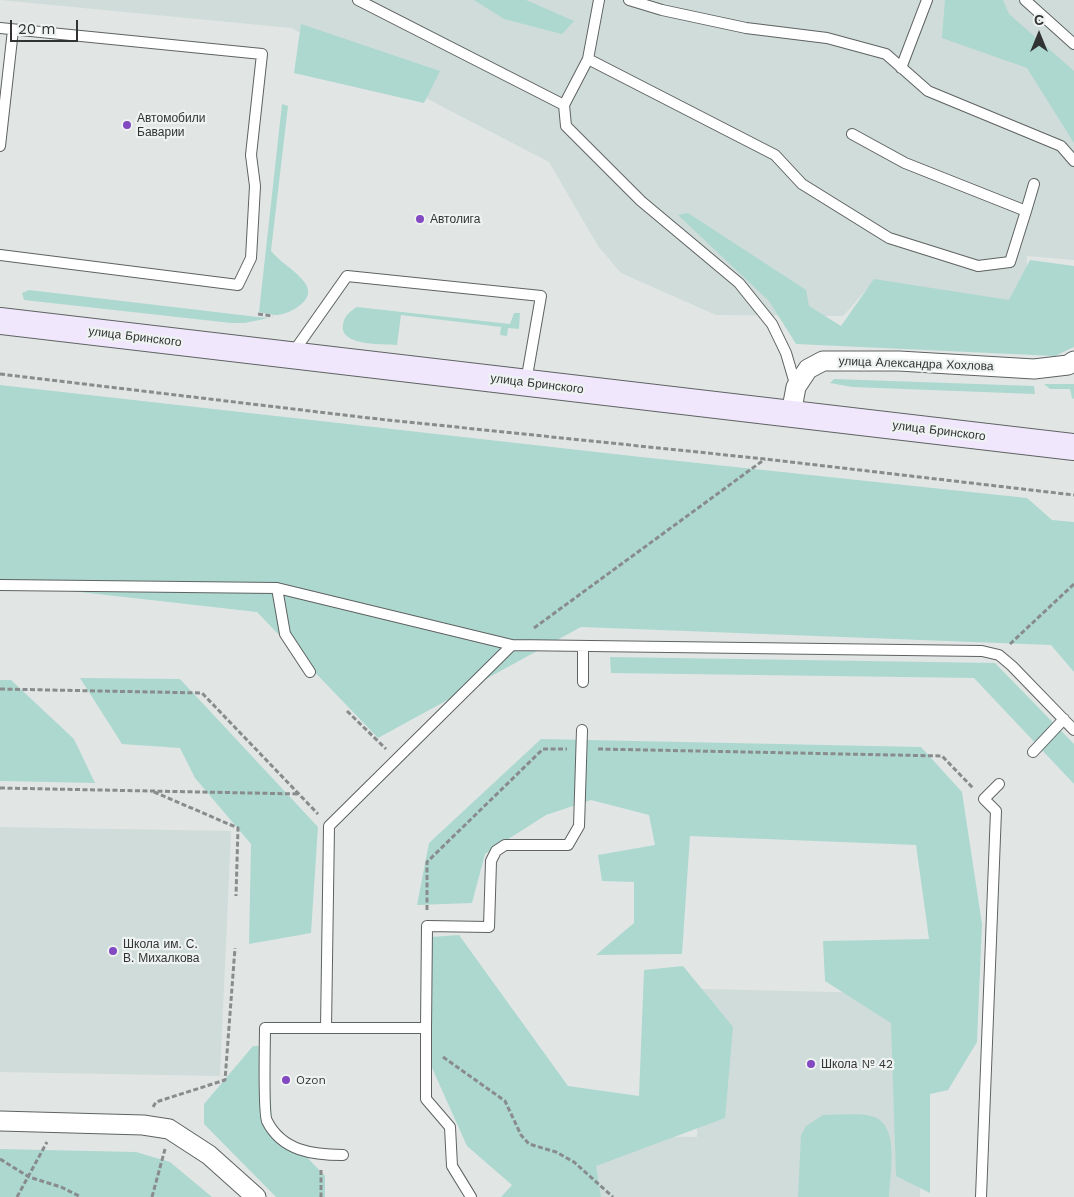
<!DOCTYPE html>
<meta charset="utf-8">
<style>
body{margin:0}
#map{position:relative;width:1074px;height:1197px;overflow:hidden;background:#e1e6e5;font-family:"Work Sans",sans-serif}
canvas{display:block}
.north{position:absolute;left:1014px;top:10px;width:50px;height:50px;-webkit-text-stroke:4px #eef3f2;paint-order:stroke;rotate:0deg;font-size:14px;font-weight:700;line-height:20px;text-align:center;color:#323434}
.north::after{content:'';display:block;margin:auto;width:18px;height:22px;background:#323434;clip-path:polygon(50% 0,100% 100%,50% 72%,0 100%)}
.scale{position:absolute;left:10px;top:20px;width:68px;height:22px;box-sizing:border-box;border:2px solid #323434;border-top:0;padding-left:6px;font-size:15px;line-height:18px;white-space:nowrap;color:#323434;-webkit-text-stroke:4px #eef3f2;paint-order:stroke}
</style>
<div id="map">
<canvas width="1074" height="1197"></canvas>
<div class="north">С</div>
<div class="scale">20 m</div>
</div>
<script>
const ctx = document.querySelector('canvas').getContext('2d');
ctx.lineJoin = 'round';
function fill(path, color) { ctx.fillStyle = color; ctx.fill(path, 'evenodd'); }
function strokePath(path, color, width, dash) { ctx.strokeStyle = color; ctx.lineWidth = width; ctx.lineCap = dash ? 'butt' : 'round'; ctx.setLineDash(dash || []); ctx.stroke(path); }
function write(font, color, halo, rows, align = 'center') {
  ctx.font = font + ' "Work Sans",sans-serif'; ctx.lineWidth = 4.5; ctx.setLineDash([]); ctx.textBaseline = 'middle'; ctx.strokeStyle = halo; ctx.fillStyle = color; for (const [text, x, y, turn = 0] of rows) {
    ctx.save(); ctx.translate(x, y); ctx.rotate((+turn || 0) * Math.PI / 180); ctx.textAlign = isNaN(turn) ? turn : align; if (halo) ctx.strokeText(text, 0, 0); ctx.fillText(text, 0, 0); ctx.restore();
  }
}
fill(new Path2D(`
 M0,0h1074v260l-47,-4 1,55 -160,-23 -25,28 -127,-1 -95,-42 -23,-27 -49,-84 -258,-134z
 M0,827l231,4 -11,245 -220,-4z
 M702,989l221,5 -3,203h-393l3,-62 167,2z`), '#cfdcda');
fill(new Path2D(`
 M474,0h52l48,21 -12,13 -58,-15z
 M945,0h58l6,14 65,57v72l-47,-75 -85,-30z
 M301,24l139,47 -16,32 -130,-30z
 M282,104l6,2 -17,145c10,12 26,20 34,32 12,16 -13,30 -27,32 -6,0 -14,-2 -19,-3z
 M688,213l118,77 3,16 32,20 33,-47 135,21 21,-40 44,6v81l-19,9 -259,-12 -27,-43 -91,-86z
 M29,290l229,27 11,1 -24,5h-14l-207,-23 -2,-7z
 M357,307l153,17 4,-11h6l-1,16 -11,-1 -1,8 -7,-1 1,-8 -100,-12 -4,30c-14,-1 -58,1 -54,-20 1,-9 6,-13 14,-18z
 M834,379l200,7 1,8 -183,-7 -22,-4z
 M1044,384h30v15l-2,-1 -2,-9h-20z
 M0,385l641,72 386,41 25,22 22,2v150l-23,-27 -470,-18 -203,111 -121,-126 -257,-29z
 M610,657l385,6 79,81v40l-100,-106 -363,-5z
 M80,678l100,1 138,148 -7,106 -62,11 2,-100 -56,-66 -15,-30 -58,-4z
 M0,680h11l63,59 21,44 -95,-2z
 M541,739l380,8 41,45 20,132 -5,118 -29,48 -18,4v99l-34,-17 -5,-153 -66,-42 -2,-40 106,-2 -13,-94 -226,-9 -8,118 -86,1 38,-32v-41l-32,-1 -4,-26 57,-10 -6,-30 -58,-15 -45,15 -61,39 -13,49 -55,2 12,-62z
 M459,935l109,151 71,10 5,-126 39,-4 50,61 -8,91 -129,48 5,31h-100l11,-12 -45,-39 -39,-87 3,-122z
 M253,1046h15l4,75 53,55v21h-49l-72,-73v-20z
 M823,1115c15,0 33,-2 48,1 30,7 19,58 18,81h-91l3,-62 5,-9z
 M0,1149l136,3 34,10 42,35h-212z`), '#add8cf');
const lane = new Path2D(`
 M358,0l206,105 2,21 75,75 98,82 33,41 14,29 10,34
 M629,0l33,10 84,18 81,10 59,16 42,37 133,55 13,15
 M1025,0l49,44
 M0,28l262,26 -11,101 4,31 -4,72 -13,27 -238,-30
 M588,59l187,96 27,29 87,54 89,28 32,-4 16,-51 -121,-48 -53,-29
 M901,68l26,-68
 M564,105l24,-46 11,-59
 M0,146l13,-116
 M1026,211l8,-27
 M292,354l55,-78 194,20 -15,86
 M0,585l277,3 235,57 470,6 17,4 13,11 62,64
 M277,588l8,46 25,38
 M583,682v-35
 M1033,752l31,-33
 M326,1028l3,-202 183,-181
 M426,1028v71l24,28 2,39 19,31
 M343,1155c-30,0 -61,-4 -76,-34 -4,-7 -2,-79 -2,-93h161l1,-102 62,1 2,-66 5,-10 9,-6h63l11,-19 3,-96
 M981,1197l15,-386 -12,-12 15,-15`);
const street = new Path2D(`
 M791,414l5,-27 12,-18 15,-8h76l135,8 34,-4 6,-4
 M0,1121l143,4 26,4 40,26 47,42`);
const secondary = new Path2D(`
 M0,321l1074,126`);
strokePath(lane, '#5e6261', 12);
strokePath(street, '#5e6261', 21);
strokePath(secondary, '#5e6261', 28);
strokePath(new Path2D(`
 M258,314l15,2
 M0,374l369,44 396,41 309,36
 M534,628l231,-169
 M1010,644l64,-60
 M0,689l202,4 116,121
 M347,711l39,38
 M598,749l344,7 31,32
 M0,788l299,6
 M154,792l84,36 -2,68
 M427,910v-48l116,-113h24
 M443,1057l62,44 16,34 8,9 27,8 18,10 39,35
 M153,1107l3,-5 69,-22 10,-132
 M0,1159l29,18 32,10 20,10
 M321,1170v27
 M17,1197l30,-55
 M152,1197l13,-48`), '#898c8c', 3, [5, 2.5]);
strokePath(lane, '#fff', 10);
strokePath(street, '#fff', 19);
strokePath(secondary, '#f0e7fd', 26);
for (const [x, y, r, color] of [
 [127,125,5,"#8249c0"],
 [420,219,5,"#8249c0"],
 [113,951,5,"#8249c0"],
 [811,1064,5,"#8249c0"],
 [286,1080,5,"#8249c0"]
]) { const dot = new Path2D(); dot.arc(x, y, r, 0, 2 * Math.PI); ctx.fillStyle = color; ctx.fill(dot); strokePath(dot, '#eef3f2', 2); }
write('12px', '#323434', '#eef3f2', [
 ["Автомобили",137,118],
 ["Баварии",137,132],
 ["Автолига",430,219],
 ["Школа им. С.",123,944],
 ["В. Михалкова",123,958],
 ["Школа № 42",821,1064],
 ["Ozon",296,1080]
], 'left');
write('12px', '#323434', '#eef3f2', [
 ["улица Бринского",135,337,7],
 ["улица Александра Хохлова",916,364,2],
 ["улица Бринского",537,384,7],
 ["улица Бринского",939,431,7]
]);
</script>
